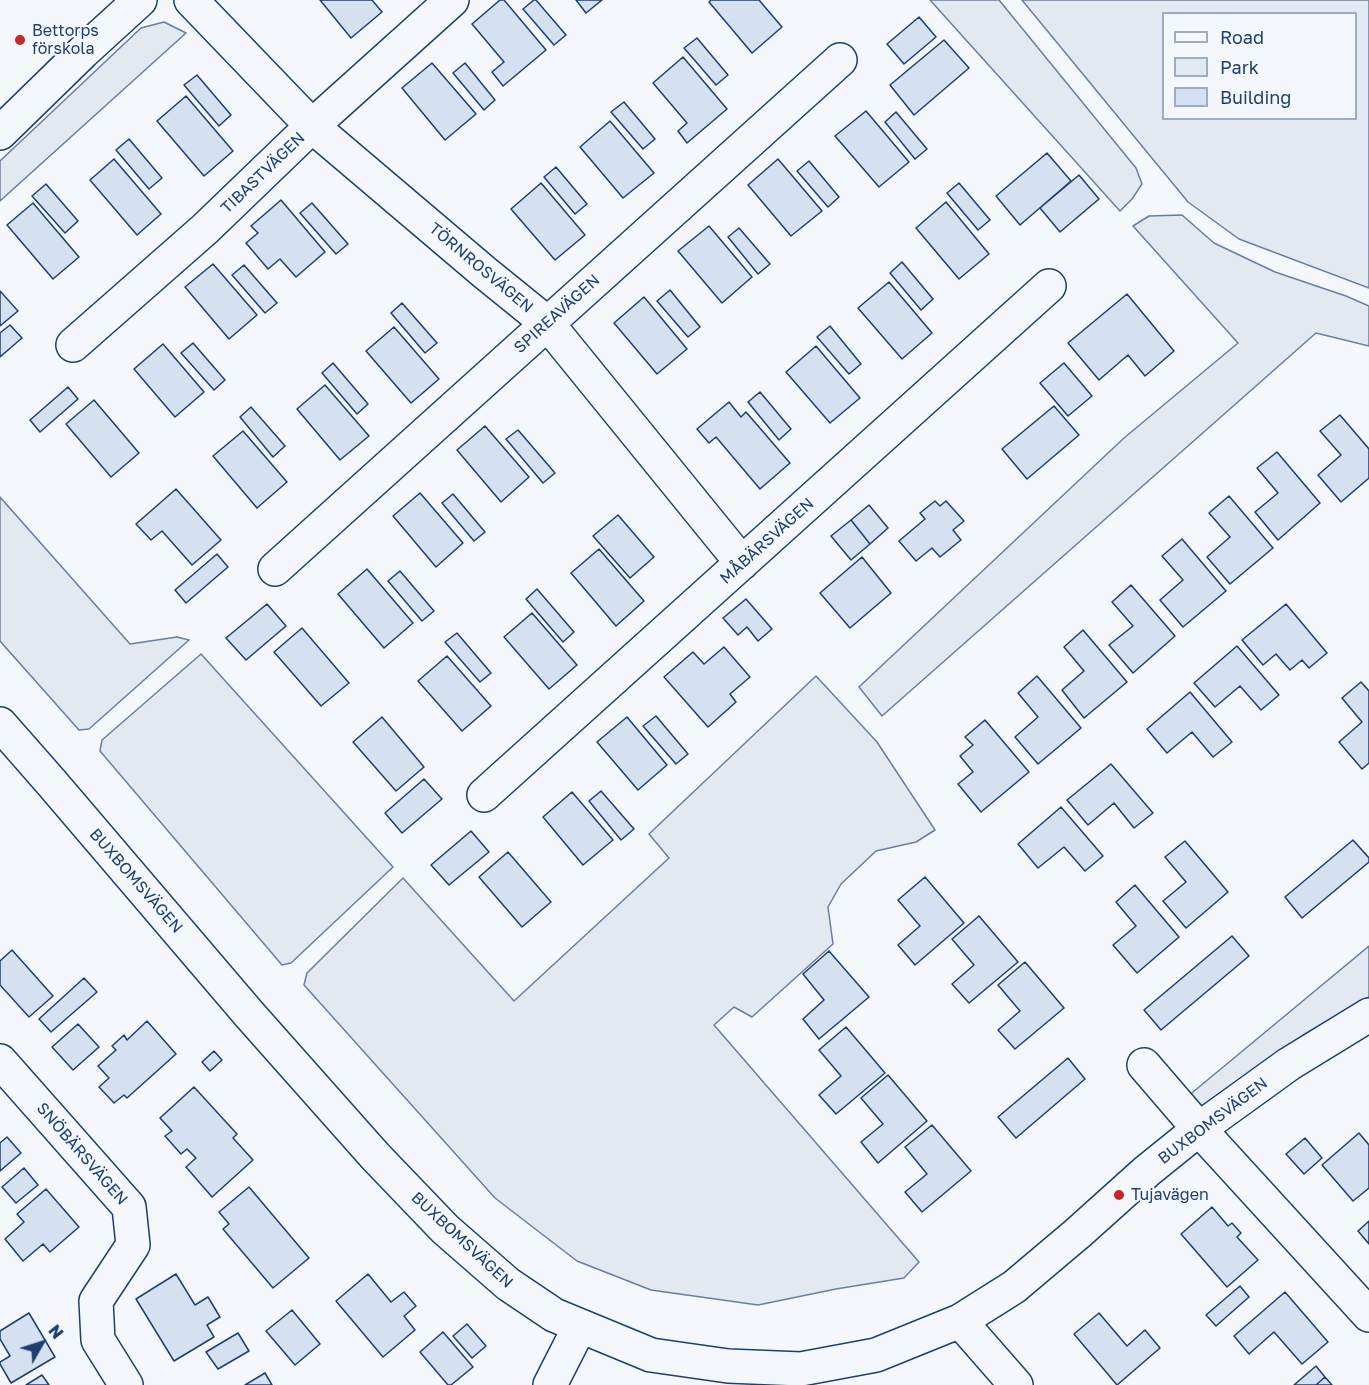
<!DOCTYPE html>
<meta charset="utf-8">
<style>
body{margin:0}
#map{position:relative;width:1369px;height:1385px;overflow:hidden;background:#f4f7fb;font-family:"Golos Text",sans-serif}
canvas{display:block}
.legend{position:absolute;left:1162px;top:12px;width:195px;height:108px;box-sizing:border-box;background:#f4f7fb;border:2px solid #9eadc5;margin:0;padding:8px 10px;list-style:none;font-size:18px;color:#1d3f73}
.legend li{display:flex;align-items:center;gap:12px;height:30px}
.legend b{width:30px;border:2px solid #9eadc5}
.north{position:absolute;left:12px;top:1313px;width:60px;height:60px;-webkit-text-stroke:4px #f4f7fb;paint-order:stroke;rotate:51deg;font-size:16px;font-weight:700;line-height:24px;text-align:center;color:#1d3f73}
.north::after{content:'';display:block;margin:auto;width:21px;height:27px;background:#1d3f73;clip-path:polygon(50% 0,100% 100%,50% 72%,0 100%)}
</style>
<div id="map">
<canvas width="1369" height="1385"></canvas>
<ul class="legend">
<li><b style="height:8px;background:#f4f7fb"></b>Road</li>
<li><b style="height:16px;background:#e3e9f0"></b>Park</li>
<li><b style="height:16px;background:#d5e0f0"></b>Building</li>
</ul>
<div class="north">N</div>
</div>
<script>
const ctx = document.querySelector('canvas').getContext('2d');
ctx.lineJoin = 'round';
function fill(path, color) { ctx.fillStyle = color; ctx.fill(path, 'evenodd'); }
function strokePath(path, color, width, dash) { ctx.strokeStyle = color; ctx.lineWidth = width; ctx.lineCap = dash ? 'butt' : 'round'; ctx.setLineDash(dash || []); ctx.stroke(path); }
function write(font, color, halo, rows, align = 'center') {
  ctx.font = font + ' "Golos Text",sans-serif'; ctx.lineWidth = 4.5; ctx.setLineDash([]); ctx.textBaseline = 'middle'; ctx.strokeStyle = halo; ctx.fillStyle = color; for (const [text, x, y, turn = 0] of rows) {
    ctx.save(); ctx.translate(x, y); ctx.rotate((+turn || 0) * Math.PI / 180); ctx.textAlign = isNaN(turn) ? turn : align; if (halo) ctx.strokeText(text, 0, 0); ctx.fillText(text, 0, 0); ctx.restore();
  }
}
const green = new Path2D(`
 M930,0h69l137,168 6,16 -10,15 -12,12z
 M1022,0h347v288l-130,-49 -51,-37zM1164,14h192v104h-192z
 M164,22l22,11 -186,168v-40l141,-133z
 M1182,215l32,28 61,29 71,24 23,10v40l-53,-13 -434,383 -23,-29 265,-249 114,-95 -105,-117 16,-10z
 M0,497l130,147 47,-7 12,3 -100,89 -10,1 -79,-89z
 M201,654l192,213 -102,96 -9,2 -182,-214 2,-11z
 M816,676l61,66 58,88 -19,12 -40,9 -35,33 -13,23 5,37 -81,73 -18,-10 -20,18 205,237 -15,16 -68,11 -78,16 -107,-15 -74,-29 -82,-63 -191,-213 3,-12 96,-95 111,123 155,-143 -20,-24z
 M1369,946v51l-64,37 -108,75 -10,-12z`);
fill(green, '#e3e9f0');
strokePath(green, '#687fa3', 1.5);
const building = new Path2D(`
 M320,0h52l10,12 -31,26z
 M500,0h4l42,50 -43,36 -11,-14 12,-10 -32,-38z
 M534,0h2l30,35 -12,10 -31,-36z
 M576,0h26l-16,13z
 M711,0h48l23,27 -30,26 -43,-51z
 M919,17l17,20 -32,27 -17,-20z
 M697,38l31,37 -12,10 -32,-37z
 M944,40l25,28 -55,47 -24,-30z
 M683,57l44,52 -40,34 -9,-12 9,-8 -34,-40z
 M432,63l44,51 -31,26 -43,-52z
 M465,63l30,37 -11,10 -31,-37z
 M197,75l34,40 -12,11 -35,-41z
 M186,96l47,55 -29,25 -47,-55z
 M624,102l31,37 -12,10 -32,-37z
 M866,111l43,51 -30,25 -44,-51z
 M896,112l31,37 -12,10 -30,-37z
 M610,121l44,52 -31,25 -43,-51z
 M129,139l33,39 -13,11 -33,-39z
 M1047,153l24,28 -51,44 -24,-29z
 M114,159l47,55 -24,21 -47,-55z
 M778,159l44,52 -31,25 -43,-51z
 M809,161l30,36 -11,10 -31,-36z
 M556,167l31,37 -12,10 -31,-37z
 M1079,175l20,24 -39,33 -20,-24z
 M541,183l44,52 -30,25 -44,-51z
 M959,183l31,37 -12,10 -31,-37z
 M46,184l32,37 -13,12 -33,-37z
 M281,200l44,52 -29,25 -16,-18 -12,10 -22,-26 12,-10 -7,-7z
 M946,202l43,52 -30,25 -43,-51z
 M33,203l46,54 -26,22 -46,-54z
 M312,203l36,41 -12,10 -36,-41z
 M709,226l43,51 -30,26 -44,-52z
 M739,228l31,36 -12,10 -30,-37z
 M902,262l31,37 -12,11 -31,-37z
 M213,264l44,51 -28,24 -44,-52z
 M244,265l33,38 -12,10 -33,-38z
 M889,282l43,51 -30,26 -44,-51z
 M670,290l30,37 -12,10 -31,-36z
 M0,291l18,20 -18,15z
 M1127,294l47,57 -29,25 -17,-21 -29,25 -31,-37z
 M644,297l43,52 -30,25 -43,-51z
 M402,303l35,40 -12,10 -34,-40z
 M10,325l12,13 -22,19v-24z
 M830,326l31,38 -12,10 -32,-37z
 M394,327l45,52 -28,24 -45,-52z
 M193,343l32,37 -11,10 -33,-37z
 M163,344l41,48 -29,25 -41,-48z
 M816,346l44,52 -30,25 -44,-51z
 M333,363l35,41 -11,10 -35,-41z
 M1064,363l28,33 -24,20 -28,-33z
 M325,385l44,51 -29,24 -43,-51z
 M68,387l10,12 -38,33 -10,-12z
 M760,392l31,37 -12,11 -31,-38z
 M94,400l45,53 -28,24 -45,-53z
 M729,402l12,15 5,-5 44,51 -30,26 -44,-52 -7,6 -12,-14z
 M1054,406l25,29 -52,44 -25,-30z
 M251,407l34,39 -12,11 -33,-40z
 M1340,415l29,34v29l-28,24 -23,-27 23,-20 -21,-24z
 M485,426l44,51 -28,25 -44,-52z
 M518,430l37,43 -12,10 -37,-44z
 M243,431l44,51 -30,26 -44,-52z
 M1277,452l43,51 -42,37 -23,-28 23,-19 -21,-25z
 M176,489l45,51 -29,25 -30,-34 -11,9 -15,-16z
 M420,493l43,50 -27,24 -43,-51z
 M453,494l32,38 -11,9 -32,-38z
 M1229,496l44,52 -43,36 -23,-27 23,-20 -21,-24z
 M935,501l5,5 6,-5 18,20 -11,9 8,10 -21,17 -8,-9 -16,13 -17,-20 26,-22 -5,-6z
 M869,505l19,23 -18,16 -19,-24z
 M618,515l36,42 -24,21 -37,-42z
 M851,520l19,24 -19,16 -20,-24z
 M1182,539l44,52 -43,36 -23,-27 23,-20 -21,-24z
 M599,549l45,52 -28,25 -45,-53z
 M217,554l11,13 -42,36 -11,-13z
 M862,557l29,36 -41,35 -30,-35z
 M367,569l46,54 -29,25 -46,-54z
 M400,571l34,40 -12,10 -34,-40z
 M1131,585l44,51 -42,37 -24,-28 24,-19 -21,-24z
 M537,589l37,43 -11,10 -37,-43z
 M746,599l26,30 -14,12 -11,-14 -9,8 -15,-17z
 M267,604l19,22 -40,34 -20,-22z
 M1286,604l41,49 -18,15 -7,-8 -12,10 -14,-16 -13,11 -21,-25z
 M532,613l45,52 -28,24 -45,-52z
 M302,628l47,55 -28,23 -47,-54z
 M1083,630l44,52 -43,36 -22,-28 22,-19 -20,-24z
 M457,633l34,40 -11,9 -35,-40z
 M1237,646l42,49 -18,15 -21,-24 -25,21 -21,-24z
 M724,647l26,30 -20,17 6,8 -28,25 -44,-50 29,-25 11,12z
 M447,656l44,50 -29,25 -44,-50z
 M1037,676l44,52 -43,36 -23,-27 23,-20 -20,-24z
 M1361,682l8,9v72l-7,6 -23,-27 23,-20 -20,-24z
 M1190,692l42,50 -19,15 -21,-25 -25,21 -20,-24z
 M656,716l32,38 -12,10 -33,-38z
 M382,717l42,50 -28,24 -43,-49z
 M627,717l40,48 -29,25 -41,-48z
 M985,720l44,52 -48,40 -23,-28 15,-12 -13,-16 13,-11 -8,-8z
 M1111,764l42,49 -19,15 -20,-25 -26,22 -21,-25z
 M424,779l18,20 -40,34 -17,-20z
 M601,791l33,38 -13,11 -32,-39z
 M572,792l41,48 -30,25 -40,-48z
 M1061,807l42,49 -18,15 -21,-24 -26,21 -20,-24z
 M471,831l18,21 -40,33 -18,-20z
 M1353,840l16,18v4l-67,56 -17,-21z
 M1185,841l43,51 -42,36 -23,-27 23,-19 -21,-25z
 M508,852l43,50 -29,25 -43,-50z
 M925,877l39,46 -49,42 -17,-20 22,-19 -22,-26z
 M1135,885l44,52 -42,36 -24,-28 23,-19 -20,-24z
 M979,916l39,46 -49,41 -17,-19 22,-19 -22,-26z
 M1232,936l17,20 -88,74 -17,-20z
 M12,950l41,46 -24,21 -29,-32v-24z
 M829,951l40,46 -50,42 -16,-20 21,-19 -21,-26z
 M1025,962l39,46 -49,41 -17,-19 22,-19 -22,-26z
 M84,978l13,14 -46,40 -12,-13z
 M147,1021l29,33 -49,44 -3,-3 -10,8 -15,-16 10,-9 -11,-12 18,-16 -4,-4 12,-11 3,5z
 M78,1024l21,23 -26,23 -21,-23z
 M846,1027l39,46 -49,41 -17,-19 22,-19 -22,-26z
 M214,1051l8,9 -12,11 -8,-9z
 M1068,1058l17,21 -69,59 -18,-21z
 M888,1075l39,46 -49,42 -17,-21 22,-18 -22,-26z
 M194,1087l43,47 -4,4 20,22 -41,37 -26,-30 10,-9 -9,-9 -6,5 -16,-18 7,-5 -12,-13z
 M932,1125l39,46 -49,41 -17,-20 22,-18 -22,-27z
 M1359,1133l10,12v43l-16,13 -31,-36z
 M7,1137l14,16 -21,18v-28z
 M1305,1138l17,20 -18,16 -18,-20z
 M24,1168l14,17 -22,18 -14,-16z
 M249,1187l60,71 -36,30 -50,-59 6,-5 -10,-12z
 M46,1189l33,38 -29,25 -7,-8 -20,17 -18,-22 19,-17 -7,-8z
 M1212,1207l16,19 4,-3 9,10 -4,4 21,23 -31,27 -46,-53z
 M1369,1221v23l-11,-13z
 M176,1274l19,31 13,-8 12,20 -13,8 7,12 -40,24 -38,-62z
 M368,1274l23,28 13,-10 12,14 -12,10 11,14 -32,27 -47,-56z
 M1240,1286l9,11 -33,29 -10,-11z
 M1285,1292l43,50 -26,22 -28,-32 -25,22 -15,-18z
 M292,1310l28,34 -25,21 -29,-34z
 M29,1313l26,44 -44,26 -11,-19v-2l10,-6 -10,-17v-8z
 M1099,1313l28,33 18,-16 15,18 -43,37 -43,-51z
 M467,1324l19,22 -14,12 -19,-22z
 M443,1332l30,35 -22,18h-3l-28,-33z
 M238,1333l11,18 -31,18 -12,-17z
 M1316,1366l9,11 -9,8h-22z
 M265,1373l7,12h-27z
 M42,1375l7,10h-23z
 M1325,1377l7,8h-16z`);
fill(building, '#d5e0f0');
strokePath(building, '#1d3f73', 1.5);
const minor = new Path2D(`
 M191,0l121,126 172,146 63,51 195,240
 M0,133l83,-81 57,-52
 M73,345l132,-116 107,-103 140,-126
 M275,569l565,-509
 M0,724l51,58 198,232 126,142 70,73 63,55 46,31 97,40 77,11 73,3 75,-14 84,-34 54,-34 64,-54 69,-62 52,-42 90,-65 80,-49
 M484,795l565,-509
 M0,1061l129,146 4,38 -37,56 2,39 28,45
 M1144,1065l55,64 170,186
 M960,1321l56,64
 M550,1385l30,-59`);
strokePath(minor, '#1d3f73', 36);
strokePath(minor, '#f4f7fb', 33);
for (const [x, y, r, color] of [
 [20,40,6,"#c62828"],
 [1119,1195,6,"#c62828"]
]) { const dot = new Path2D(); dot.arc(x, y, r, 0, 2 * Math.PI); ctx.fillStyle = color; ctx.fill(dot); strokePath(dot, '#f4f7fb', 2); }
write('16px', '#1d3f73', '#f4f7fb', [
 ["Bettorps",32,31],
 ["förskola",32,49],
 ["Tujavägen",1131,1195]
], 'left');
write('16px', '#1d3f73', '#f4f7fb', [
 ["TIBASTVÄGEN",263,173,-44],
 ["TÖRNROSVÄGEN",481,268,40],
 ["SPIREAVÄGEN",557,314,-42],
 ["MÅBÄRSVÄGEN",767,541,-42],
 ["BUXBOMSVÄGEN",136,881,49],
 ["BUXBOMSVÄGEN",1213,1121,-37],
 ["SNÖBÄRSVÄGEN",82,1154,49],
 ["BUXBOMSVÄGEN",462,1240,43]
]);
</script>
